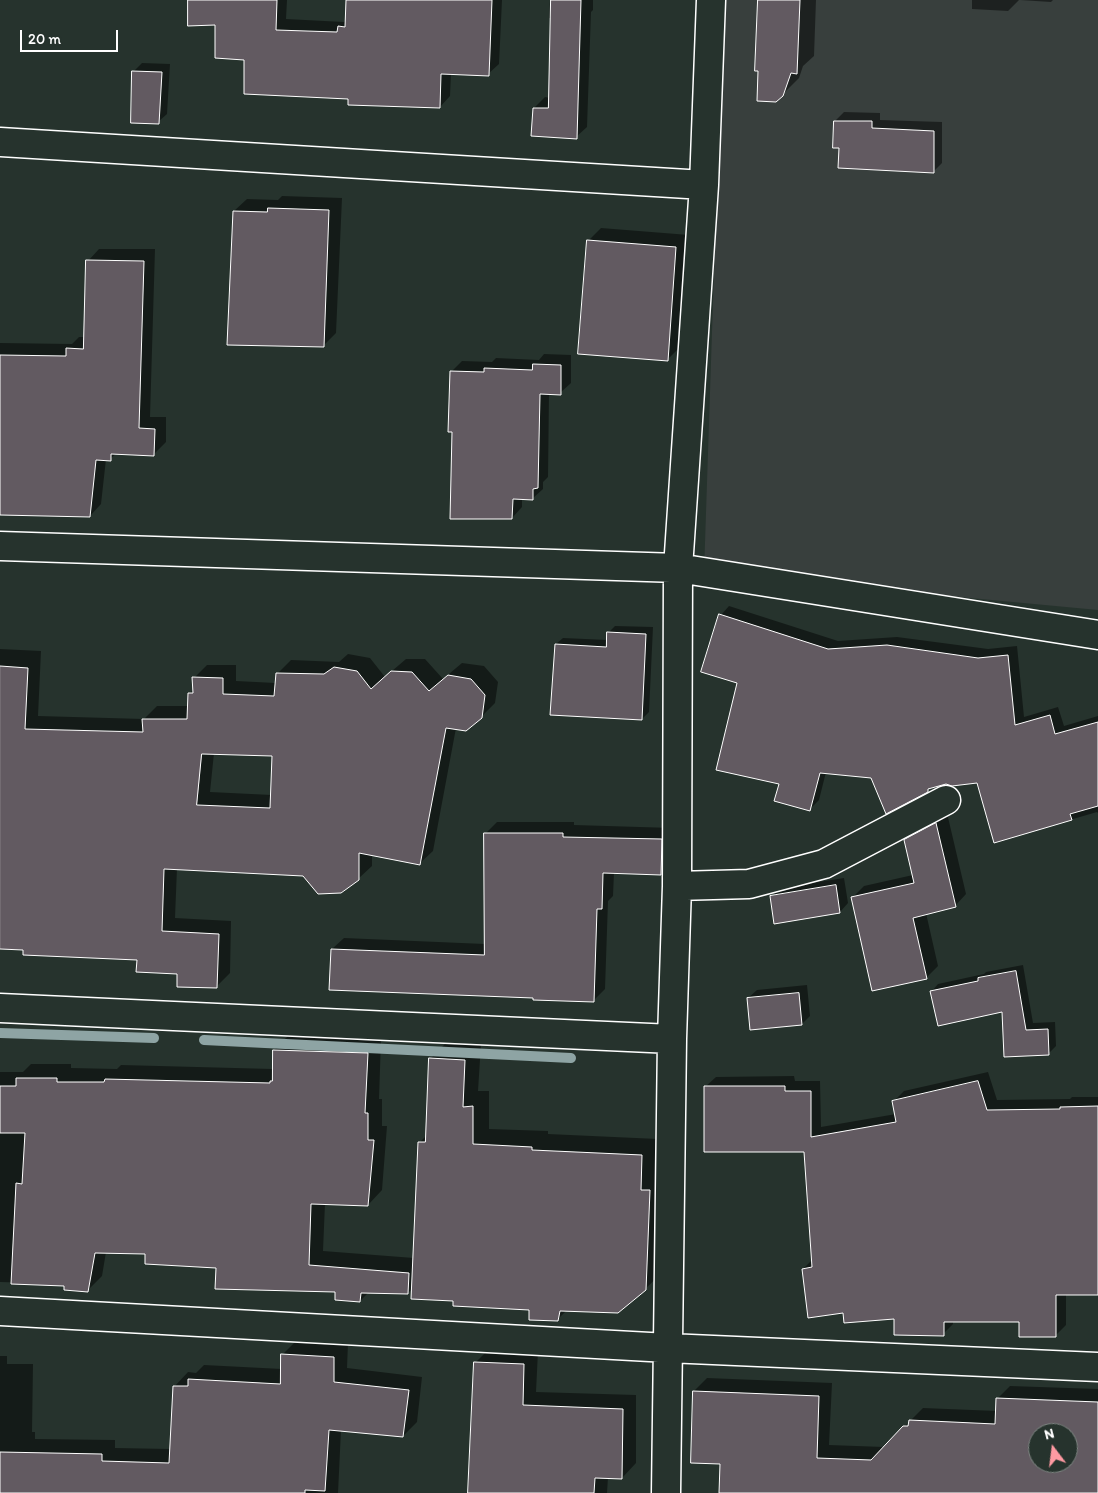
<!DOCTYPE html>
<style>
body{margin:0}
#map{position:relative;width:1098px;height:1493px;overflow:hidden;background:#26332d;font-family:Itim,sans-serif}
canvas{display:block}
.north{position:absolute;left:1028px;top:1423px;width:50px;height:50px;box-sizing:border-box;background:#26332d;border:1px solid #7d8581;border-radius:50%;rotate:345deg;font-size:14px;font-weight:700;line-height:20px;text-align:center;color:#fff}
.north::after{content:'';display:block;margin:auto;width:18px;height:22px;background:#ff9aa2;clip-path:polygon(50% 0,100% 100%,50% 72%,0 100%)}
.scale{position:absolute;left:20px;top:30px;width:98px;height:22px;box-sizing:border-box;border:2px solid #fff;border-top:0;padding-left:6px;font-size:15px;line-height:18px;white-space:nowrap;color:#fff;-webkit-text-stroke:4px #26332d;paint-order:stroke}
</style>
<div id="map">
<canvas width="1098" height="1493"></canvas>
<div class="north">N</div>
<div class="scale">20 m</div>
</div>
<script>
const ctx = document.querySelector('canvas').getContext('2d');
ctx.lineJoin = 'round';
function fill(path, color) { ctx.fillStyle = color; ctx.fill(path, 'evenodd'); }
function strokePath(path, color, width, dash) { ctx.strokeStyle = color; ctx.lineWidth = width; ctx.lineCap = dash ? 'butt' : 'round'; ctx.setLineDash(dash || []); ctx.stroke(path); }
fill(new Path2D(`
 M723,0h375v610l-394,-37z`), '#383f3d');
fill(new Path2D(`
 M190,0h97l-1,19 58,3 3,-3v-19h155l-3,64 -11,10 -37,-1 -1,23 -10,11 -91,-10 -104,-39 -29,-34z
 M550,0h43v10l-2,2 -4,115 -11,10 -42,-29 11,-11 5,1 2,-80h-3z
 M760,0h56l-2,56 -11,10 -4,12 -17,17z
 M972,0h47l-11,11 -36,-2z
 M1020,0h33l-2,2z
 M142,63l28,1 -3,50 -9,8 -25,-50z
 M844,112l36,1v7l62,2v41l-9,9 -93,-25 -5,-26z
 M282,196l60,2 -6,135 -13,13 -89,-135 13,-12 31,1z
 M601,228l88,7 -9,112 -13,13 -79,-119z
 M99,249h56l-5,168h16v25l-12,12 -37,-1 -7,6h-4l-5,45 -11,12 -90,-2v-171l72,1 7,-7h6l3,-76z
 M544,354l27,1v28l-11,10h-11l-1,84 -5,5v7l-11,10 -10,-1v9l-10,11 -59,-87 -1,-60 10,-10 30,1 4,-4 43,2z
 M729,606l109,35 59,-4 91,12 29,-3 7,71 34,-10 6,19 34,-10v97l-1,-1 -103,30 -16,-60 -32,1 -14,3 -4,5 -56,-14 -46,-5 -7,28 -9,9 -30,-26 -42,-101 -17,-67z
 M615,626l38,1 -4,85 -7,7 -86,-75 7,-6 45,2v-7z
 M0,649l41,2 -3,65 106,3 13,-13h32v-12l5,-5v-11l13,-13h29v16l40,2 2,-10 13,-13 48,2 9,-8 22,4 15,19 21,-18h19l18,20 19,-16 22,3 14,16 -3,21 -14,14 -25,11 -23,123 -14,13 -47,-9v11l-14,13 -55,-5 -126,-6 -2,50 56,3 -1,52 -13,13 -79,-27 -138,-11zM214,753l60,2 -2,40 -62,-3z
 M947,813l19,81 -11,12 -29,7 12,53 -12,12 -73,-81 11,-11 49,-11 -8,-35 11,-11z
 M497,822h77v3l99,3v34l-12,12 -47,-2 -1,24 -5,5 -3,88 -12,12 -58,-4 -203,-48 12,-11 141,6v-110z
 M844,878l4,25 -8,9 -69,-15 9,-9z
 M1023,965l10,58 22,-1 1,24 -7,7 -46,-42 -72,-19 7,-8 46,-10 2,-2z
 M807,985l3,31 -8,8 -54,-26 9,-8z
 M288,1036l93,3 -2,60h3v27h5l-5,64 -14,15 -43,-2 -2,48 91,7 5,-115 8,-8 4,-77 16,-16 34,2 -3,47h11v38l59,2v3l110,5 4,134 -17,16 -78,21 -9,9 -28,-11 -76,-8 -41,-12 -5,5 -39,-1 -9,9 -24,-10 -190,-38 -40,-1 -4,24 -14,14 -22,-6 -66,-2v-210h23l8,-8h40v4l46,1 4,-4 152,4 1,-19z
 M988,1072l9,28 73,-1 2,-2h26v197h-32v31l-10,10 -36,-14h-67v3l-10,10 -48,-16 -51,-6 -41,-43 10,-10 -8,-108 -100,-64 11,-10 78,-1 1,5h25l1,46 75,-13 -2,-13 10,-10z
 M296,1341l52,2 -1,25 75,9 -5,45 -14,14 -62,-6 -3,63h-338v-137h7v8h26l-1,68h3v7l80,1v8l56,1 3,-62 14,-15 8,1 8,-8 78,4v-14z
 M489,1349l49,2 -2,41 100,3v68l-14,15 -14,-1 -1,16h-138l6,-130z
 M707,1378l125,5 -3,62 55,2 39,-39 74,3v-12l13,-13 88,3v104h-378l1,-31 -27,-71zM1038,1433h30v30h-30z`), '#0007');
strokePath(new Path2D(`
 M0,1033l154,5
 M204,1040l367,18`), '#8ea4a4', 10);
const building = new Path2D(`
 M188,0h89l-1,30 61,2 1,-6 7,1 1,-27h146l-3,76 -48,-2 -1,34 -92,-3v-6l-104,-5v-34l-29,-2v-33l-27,1z
 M551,0h30l-4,139 -46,-3 2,-28h15z
 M758,0h42l-3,74 -6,-1 -8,23 -7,6 -19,-1 1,-30h-3z
 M132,71l30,1 -3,52 -28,-1z
 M834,121h38v7l62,3v42l-96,-5 1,-20h-6z
 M268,208l61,2 -5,137 -97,-2 6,-134 34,1z
 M587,240l89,7 -8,114 -90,-7z
 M86,260l58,1 -5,167 16,1 -1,27 -43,-2v7l-15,-1 -6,57 -90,-2v-160l66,1v-8l17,1z
 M533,364l28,1v30l-21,-1 -2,94 -5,1v11l-20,-1 -1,20h-62l2,-87h-4l2,-61 34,1v-4l48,2z
 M719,614l109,35 59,-4 91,13 30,-3 7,70 35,-10 5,19 43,-12v84l-28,8 2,6 -78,23 -17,-60 -25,3 -6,-2 -18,5v3l-42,22 -15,-36 -51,-5 -10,38 -36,-10 5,-17 -63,-14 21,-87 -36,-11z
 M607,632l39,2 -4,86 -92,-5 5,-71 51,3z
 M0,666l28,2 -3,61 118,3 -1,-13h45l1,-26h5l-1,-16 31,1v16l51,2 2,-23 48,1 10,-7 23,4 14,18 20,-18 21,1 17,19 19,-16 23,4 14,16 -3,23 -16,13 -20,-3 -26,137 -61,-12v27l-18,13 -23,1 -15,-18 -139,-7 -2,62 57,3 -2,54 -40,-1v-13l-41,-2 1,-12 -114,-5v-5l-23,-1zM202,754l70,2 -2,52 -73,-3z
 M936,823l20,84 -43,11 14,61 -55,12 -21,-94 63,-14 -10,-43z
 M484,833h79v4l99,2 -1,36 -58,-2 -1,36h-5l-3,93 -61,-2v-2l-204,-8 2,-41 153,6z
 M836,885l4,28 -66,11 -4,-28z
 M1016,971l10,59 22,-1 1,26 -45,2 -2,-45 -64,14 -8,-35 48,-10v-3z
 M799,993l3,32 -52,5 -3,-32z
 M273,1050l95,3 -3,60h3v27h6l-6,66 -57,-2 -2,61 100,8 -1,21 -47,-1 -1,9 -25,-2v-8l-120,-3 1,-21 -71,-4v-10l-50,-1 -7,39 -24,-2v-4l-53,-2 5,-101 6,1 3,-51h-25v-47h16v-8h41v4h47l1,-3 165,4v-2h2z
 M429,1058l36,2 -2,47 10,-1v38l59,3v3l110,5 -1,35h9l-4,100 -28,23 -58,-2 -2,10 -29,-1v-10l-76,-4v-5l-42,-2 7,-157h7z
 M978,1081l9,29 73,-1v-2l38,-1v189h-42v42h-37v-15h-75v14l-50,-1v-16l-50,4 -1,-10 -35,5 -6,-49 10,-2 -8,-115h-100v-66h81v5h26v46l85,-15 -4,-21z
 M281,1354l53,3v25l75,8 -6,47 -74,-7 -4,61 -20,-1v3h-305v-41l102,2v7l67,2 4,-77h15v-7l92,5z
 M474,1362l50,2 -1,41 100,4 -1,70 -27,-1 -1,15h-126z
 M693,1391l126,5 -2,62 54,2 32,-34h5l1,-6 86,4 1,-26 102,4v91h-379l1,-29 -29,-1zM1038,1433h30v30h-30z`);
fill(building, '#625a61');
strokePath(building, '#fff', 1);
const street = new Path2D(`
 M0,142l704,43
 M0,546l678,22 420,67
 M677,886l72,-2 75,-20 122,-64
 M0,1008l672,31
 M0,1311l668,37 430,19
 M666,1493l6,-454 5,-153 1,-318 26,-383 7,-185`);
strokePath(street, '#fff', 31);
strokePath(street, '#26332d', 28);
</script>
